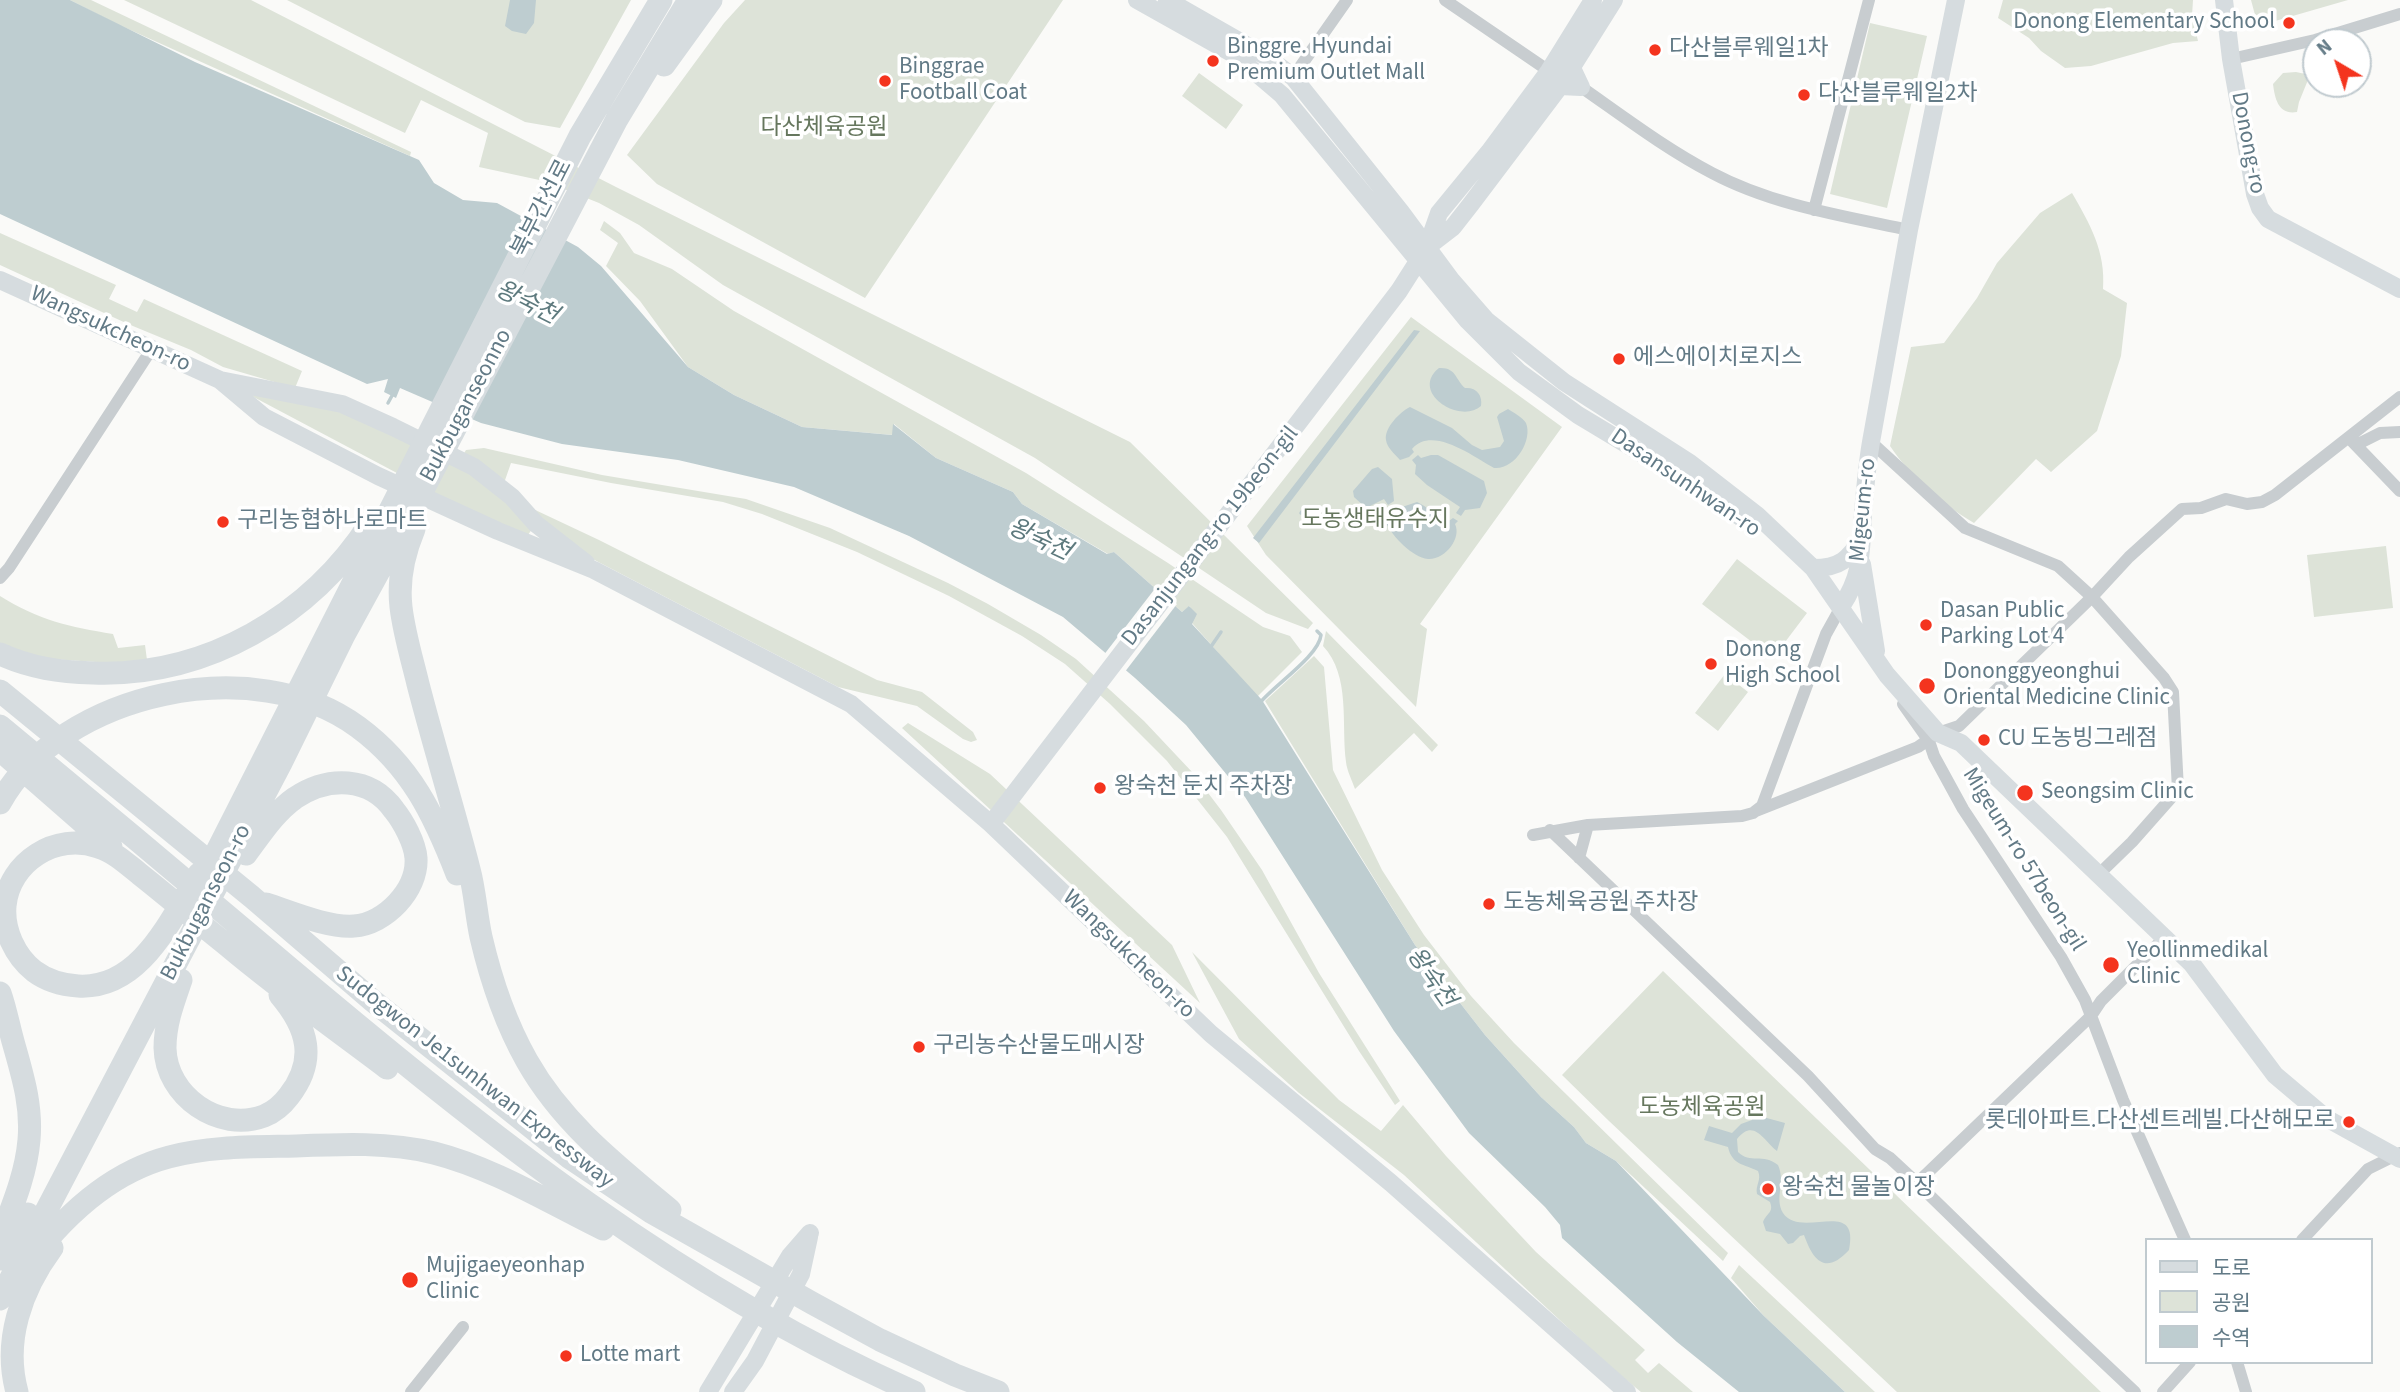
<!DOCTYPE html>
<meta charset="utf-8">
<style>
body{margin:0}
#map{position:relative;width:2400px;height:1392px;overflow:hidden;background:#fafaf8;font-family:"Source Sans 3","Noto Sans KR",sans-serif}
canvas{display:block}
.legend{position:absolute;left:2145px;top:1238px;width:228px;height:126px;box-sizing:border-box;background:#fff;border:2px solid #c0cacf;margin:0;padding:9px 12px;list-style:none;font-size:21px;color:#627a86}
.legend li{display:flex;align-items:center;gap:14px;height:35px}
.legend b{width:35px;border:2px solid #c0cacf}
.north{position:absolute;left:2302px;top:28px;width:70px;height:70px;box-sizing:border-box;background:#fff;border:2px solid #c0cacf;border-radius:50%;rotate:321deg;font-size:19px;font-weight:700;line-height:28px;text-align:center;color:#627a86}
.north::after{content:'';display:block;margin:auto;width:24px;height:32px;background:#f4341e;clip-path:polygon(50% 0,100% 100%,50% 72%,0 100%)}
</style>
<div id="map">
<canvas width="2400" height="1392"></canvas>
<ul class="legend">
<li><b style="height:9px;background:#d6dcdf"></b>도로</li>
<li><b style="height:19px;background:#dde3d8"></b>공원</li>
<li><b style="height:19px;background:#becdd0"></b>수역</li>
</ul>
<div class="north">N</div>
</div>
<script>
const ctx = document.querySelector('canvas').getContext('2d');
ctx.lineJoin = 'round';
function fill(path, color) { ctx.fillStyle = color; ctx.fill(path, 'evenodd'); }
function strokePath(path, color, width, dash) { ctx.strokeStyle = color; ctx.lineWidth = width; ctx.lineCap = dash ? 'butt' : 'round'; ctx.setLineDash(dash || []); ctx.stroke(path); }
function write(font, color, halo, rows, align = 'center') {
  ctx.font = font + ' "Source Sans 3","Noto Sans KR",sans-serif'; ctx.lineWidth = 7; ctx.setLineDash([]); ctx.textBaseline = 'middle'; ctx.strokeStyle = halo; ctx.fillStyle = color; for (const [text, x, y, turn = 0] of rows) {
    ctx.save(); ctx.translate(x, y); ctx.rotate((+turn || 0) * Math.PI / 180); ctx.textAlign = isNaN(turn) ? turn : align; if (halo) ctx.strokeText(text, 0, 0); ctx.fillText(text, 0, 0); ctx.restore();
  }
}
fill(new Path2D(`
 M70,0h21l320,152 -1,4 -293,-132z
 M124,0h127l365,187 514,255 183,181 -5,6 -42,-16 -231,-155 -312,-173 -84,-60 -40,-22 -55,-22 -65,-14 9,-34 -67,-33 -16,33z
 M287,0h344l-71,128 -35,-6z
 M745,0h318l-198,298 -208,-114 -30,-29 97,-132z
 M2003,0h190l-1,16 6,25 -25,2 -82,23 -26,2 -24,-17 -12,-13 -31,-20z
 M2251,0h97l-90,26z
 M1870,23l57,13 -40,172 -57,-14z
 M2296,72l14,3 -11,27 -2,10c-18,3 -22,-12 -24,-28l10,-11z
 M1199,73l44,32 -17,24 -44,-33z
 M2072,193c18,31 34,59 31,96l24,14 -6,53 -24,75 -46,41 -15,-13 -62,64c-32,-19 -63,-46 -84,-77l21,-99 33,-4 33,-45 20,-35 43,-50z
 M604,221l16,12 14,20 38,16 62,42 292,162 142,90 95,64 27,9 12,16 -45,45 -65,-74 -2,-17 -8,6 -68,-60 -6,2 -86,-50 -9,-12 -77,-34 -42,-34 -1,11 -91,-8 -68,-32 -46,-28 -48,-66 -34,-35 12,-23 -18,-13z
 M0,233l116,52 -7,14 28,13 7,-13 158,72 -7,17 -72,-21 -32,-17 -63,-26 -128,-59z
 M1411,317l151,110 -142,197 7,5 -11,78 -150,-152 -19,-29z
 M246,393l96,16 140,69 50,51 -4,6 -33,-10z
 M484,448l118,27 144,24 84,29 118,55 40,21 53,31 35,24 68,62 49,52 28,37 41,60 57,103 81,128 -5,4 -36,-54 -132,-214 -60,-76 -57,-57 -45,-40 -43,-28 -73,-40 -92,-44 -95,-38 -39,-12 -112,-19 -100,-20 -7,20 -43,-25 5,-8z
 M531,508l68,32 278,140 45,12 51,40 4,8 -6,2 -8,-3 -46,-33 -79,-19 -255,-133 -23,-18z
 M2386,546l7,62 -79,9 -7,-62z
 M1737,559l70,54 -34,45 -71,-54z
 M0,596c38,24 70,31 113,38l5,14 27,-3 2,15 -22,4 -88,-6 -37,-13z
 M1326,631l112,114 -6,7 -18,-19 -59,56c-3,-9 -8,-18 -9,-27 -5,-38 5,-86 -23,-116z
 M1314,656l10,11 9,103 49,100 42,65 47,61 43,47 214,210 -5,8 -107,-100 -30,-18 -12,-16 -33,-30 -56,-62 -70,-90 -150,-244z
 M1725,674l23,18 -30,39 -23,-18z
 M908,723l82,51 182,171 28,58 -298,-275z
 M1192,952l147,148 42,31 22,-26 43,51 90,96 109,98 -10,10 13,13 11,-10 34,29h-52l-33,-27 -204,-190 -105,-82 -60,-54z
 M1663,971l438,421h-204l-288,-271 -47,-46z
 M1739,1265l136,127h-30l-81,-76 -33,-38z`), '#dde3d8');
fill(new Path2D(`
 M0,0h70l125,62 224,98 15,23 29,17 34,3 81,44 23,19 87,101 46,28 68,32 90,8 1,-11 43,34 77,34 9,12 85,50 7,-2 68,60 7,-6 8,8 -5,10 70,76 153,245 70,90 56,62 33,30 12,16 30,18 148,155 81,76h-106l-62,-50 -115,-104 -2,-13 -15,-18 -76,-74 -75,-102 -149,-234 -59,-72 -51,-47 -72,-61 -154,-81 -115,-49 -116,-27 -116,-16 -81,-21 -81,-35 -4,10 -12,-6 4,-13 -21,5 -367,-170z
 M510,0h26l-2,23 -8,11 -14,-3 -7,-5z
 M1414,330l6,1 -161,212 -6,-5z
 M1439,368c17,-1 16,11 26,20 11,-1 18,7 16,18 -21,19 -72,-14 -42,-38z
 M1410,407l42,21 20,17 10,5 18,-3 4,-6 -7,-24 2,-3 9,-5c6,4 14,8 18,14 7,17 -11,47 -32,45 -20,-11 -62,-43 -82,-19l2,3 -5,5 -9,3c-5,-6 -13,-12 -14,-20 -2,-12 14,-28 24,-33z
 M1418,455l3,3 10,-3h7l46,26 3,12 -7,15 -15,2 -4,6 -5,-3 4,-6 -33,-22 -12,-11 1,-9 -4,-5z
 M1378,467l14,12 2,22 -6,4 -4,-6 -18,9 -12,-11 -1,-6 19,-22z
 M1417,502c4,2 10,5 13,9 5,6 3,11 13,14l10,-7 5,3 -3,3c7,14 -10,36 -27,35 -16,-2 -35,-22 -42,-36l7,-10 -2,-4 6,-4 2,3z
 M1752,1114l33,9 -8,28c-14,-11 -23,-33 -40,-12l1,13c12,12 25,1 40,13 8,18 -4,33 5,48 18,27 77,-17 66,37 -24,26 -36,10 -45,-15l-4,1 -7,7 -5,1 -8,-10 -14,-3 -3,-9c4,-10 11,-9 7,-20l-13,-8c-2,-9 5,-14 1,-23 -14,-7 -26,-6 -30,-24l-24,-7 5,-14 23,7 9,-9 11,-4z`), '#becdd0');
fill(new Path2D(`
 M1157,586l20,18 -53,69 -21,-17z`), '#fafaf8');
strokePath(new Path2D(`
 M388,403l6,-11
 M1301,513l3,-4
 M1210,648l11,-16
 M1259,704c14,-18 60,-48 62,-69l-4,-4`), '#becdd0', 3.5);
strokePath(new Path2D(`
 M1445,0l104,71
 M2231,59l84,-19 85,-26
 M1293,77l54,-77
 M1581,87c43,30 85,62 131,86 60,32 131,43 197,57
 M1814,210l55,-210
 M2349,438l51,53
 M1871,442l94,86 93,38 34,31 72,81 9,14 5,98 -46,52 -34,33
 M2356,445l24,-12 20,-1
 M0,578l9,-10 142,-218
 M1903,704l26,37 5,15 29,53 98,148 24,43 38,100 62,140
 M1756,811l162,-64 20,-14 21,-7 133,-129 37,-40 53,-48 19,-1 25,-9 21,5 15,-2 13,-7 125,-98
 M1550,830l258,246 67,73 15,9 27,25
 M1533,835l55,-10 154,-9 11,-3 9,-7 64,-172 15,-27
 M1579,858l9,-33
 M2302,1240l66,-71 32,-16
 M2237,1362l9,30
 M411,1392l52,-65
 M2135,1392l-103,-97 -115,-112 174,-167 10,-15 64,-64
 M2163,1392l27,-30`), '#c8cdd0', 12);
strokePath(new Path2D(`
 M1137,0l98,55 47,40 186,226 51,51 59,43 103,62 64,43
 M1167,0l100,57 26,20 108,135 51,69 34,39 78,62 126,81 67,52 56,53 74,107 51,58 23,10 231,221 83,111 51,43 74,41
 M2224,0l7,59 24,135 5,14 8,11 132,70
 M1560,86l21,1 -9,-19
 M1427,247l26,-20 18,-23 89,-118 54,-86
 M0,280l220,100 122,24 51,23 81,40 38,30 24,27 50,39
 M220,380l44,37 114,59 120,55 96,39 257,134 140,120 220,210 180,149 236,209
 M1862,564l14,87
 M1813,568c28,0 35,-9 50,-30
 M1841,607c22,-33 20,-56 22,-94 2,-24 4,-48 8,-71l38,-212 47,-230
 M991,824l408,-533 28,-44 12,-34 50,-61 60,-81 44,-71
 M708,1392l82,-136 20,-23
 M733,1392l22,-31 46,-87 8,-37`), '#d6dcdf', 18);
strokePath(new Path2D(`
 M664,65l47,-65
 M414,529c-10,24 -16,52 -13,78 3,26 11,52 17,77 16,62 35,123 51,185 6,22 7,45 12,68 10,43 24,85 46,124 35,62 89,104 143,149
 M0,654c30,14 60,18 93,19 113,4 218,-57 278,-151
 M0,691l252,206 121,104 197,157 81,54 161,91 68,37 75,35 43,17
 M0,726c98,81 196,163 293,245 194,163 388,318 621,421
 M0,750l111,97
 M0,803c62,-112 256,-152 358,-76 53,39 76,88 99,147
 M246,854c15,-20 29,-42 49,-56 33,-22 75,-22 99,12 9,11 21,33 22,48 2,32 -31,66 -62,68 -26,2 -63,-14 -88,-22
 M206,873l374,-737 81,-136
 M199,874c-28,44 -58,116 -121,112 -15,-1 -32,-6 -44,-15 -19,-15 -31,-41 -29,-65 4,-44 51,-74 93,-59 17,5 30,18 44,29 29,23 57,47 86,70 51,43 106,82 159,122
 M181,980c-8,23 -16,44 -16,68 1,48 54,85 99,68 10,-4 19,-12 25,-20 28,-36 19,-68 -9,-101
 M0,993c6,17 9,35 14,52 9,32 18,61 15,95 -3,35 -17,67 -29,99
 M0,1259l28,-45
 M31,1260c35,-46 81,-88 138,-103 41,-11 85,-10 127,-11 46,-2 93,-4 138,7 59,15 114,49 169,76
 M0,1299l281,-536 63,-128 70,-128 203,-388 72,-119
 M17,1392c-14,-51 4,-102 35,-144`), '#d6dcdf', 23);
for (const [x, y, r, color] of [
 [2289,23,7,"#f4341e"],
 [1655,50,7,"#f4341e"],
 [1213,61,7,"#f4341e"],
 [885,81,7,"#f4341e"],
 [1804,95,7,"#f4341e"],
 [1619,359,7,"#f4341e"],
 [223,522,7,"#f4341e"],
 [1926,625,7,"#f4341e"],
 [1711,664,7,"#f4341e"],
 [1927,686,9,"#f4341e"],
 [1984,740,7,"#f4341e"],
 [1100,788,7,"#f4341e"],
 [2025,793,9,"#f4341e"],
 [1489,904,7,"#f4341e"],
 [2111,965,9,"#f4341e"],
 [919,1047,7,"#f4341e"],
 [2349,1122,7,"#f4341e"],
 [1768,1189,7,"#f4341e"],
 [410,1280,9,"#f4341e"],
 [566,1356,7,"#f4341e"]
]) { const dot = new Path2D(); dot.arc(x, y, r, 0, 2 * Math.PI); ctx.fillStyle = color; ctx.fill(dot); strokePath(dot, '#fff', 2.5); }
write('23px', '#627a86', '#fff', [
 ["Donong Elementary School",2275,23,"right"],
 ["Binggre. Hyundai",1227,48],
 ["Premium Outlet Mall",1227,74],
 ["다산블루웨일1차",1669,50],
 ["Binggrae",899,68],
 ["Football Coat",899,94],
 ["다산블루웨일2차",1818,95],
 ["에스에이치로지스",1633,359],
 ["구리농협하나로마트",237,522],
 ["Dasan Public",1940,612],
 ["Parking Lot 4",1940,638],
 ["Donong",1725,651],
 ["High School",1725,677],
 ["Dononggyeonghui",1943,673],
 ["Oriental Medicine Clinic",1943,699],
 ["CU 도농빙그레점",1998,740],
 ["왕숙천 둔치 주차장",1114,788],
 ["Seongsim Clinic",2041,793],
 ["도농체육공원 주차장",1503,904],
 ["Yeollinmedikal",2127,952],
 ["Clinic",2127,978],
 ["구리농수산물도매시장",933,1047],
 ["롯데아파트.다산센트레빌.다산해모로",2335,1122,"right"],
 ["왕숙천 물놀이장",1782,1189],
 ["Mujigaeyeonhap",426,1267],
 ["Clinic",426,1293],
 ["Lotte mart",580,1356]
], 'left');
write('23px', '#66775e', '#fff', [
 ["다산체육공원",824,129],
 ["도농생태유수지",1375,521],
 ["도농체육공원",1702,1109]
]);
write('23px', '#627a86', '#fff', [
 ["Donong-ro",2247,143,79],
 ["북부간선로",543,209,-63],
 ["Wangsukcheon-ro",110,330,25],
 ["Bukbuganseonno",467,406,-62],
 ["Dasansunhwan-ro",1685,484,34],
 ["Migeum-ro",1864,510,-84],
 ["Dasanjungang-ro 19beon-gil",1211,537,-52],
 ["Migeum-ro 57beon-gil",2023,860,58],
 ["Bukbuganseon-ro",207,903,-63],
 ["Wangsukcheon-ro",1128,955,44],
 ["Sudogwon Je1sunhwan Expressway",474,1078,38]
]);
write('italic 24px', '#5e7a7e', '#fff', [
 ["왕숙천",526,304,27],
 ["왕숙천",1039,541,25],
 ["왕숙천",1430,978,55]
]);
</script>
